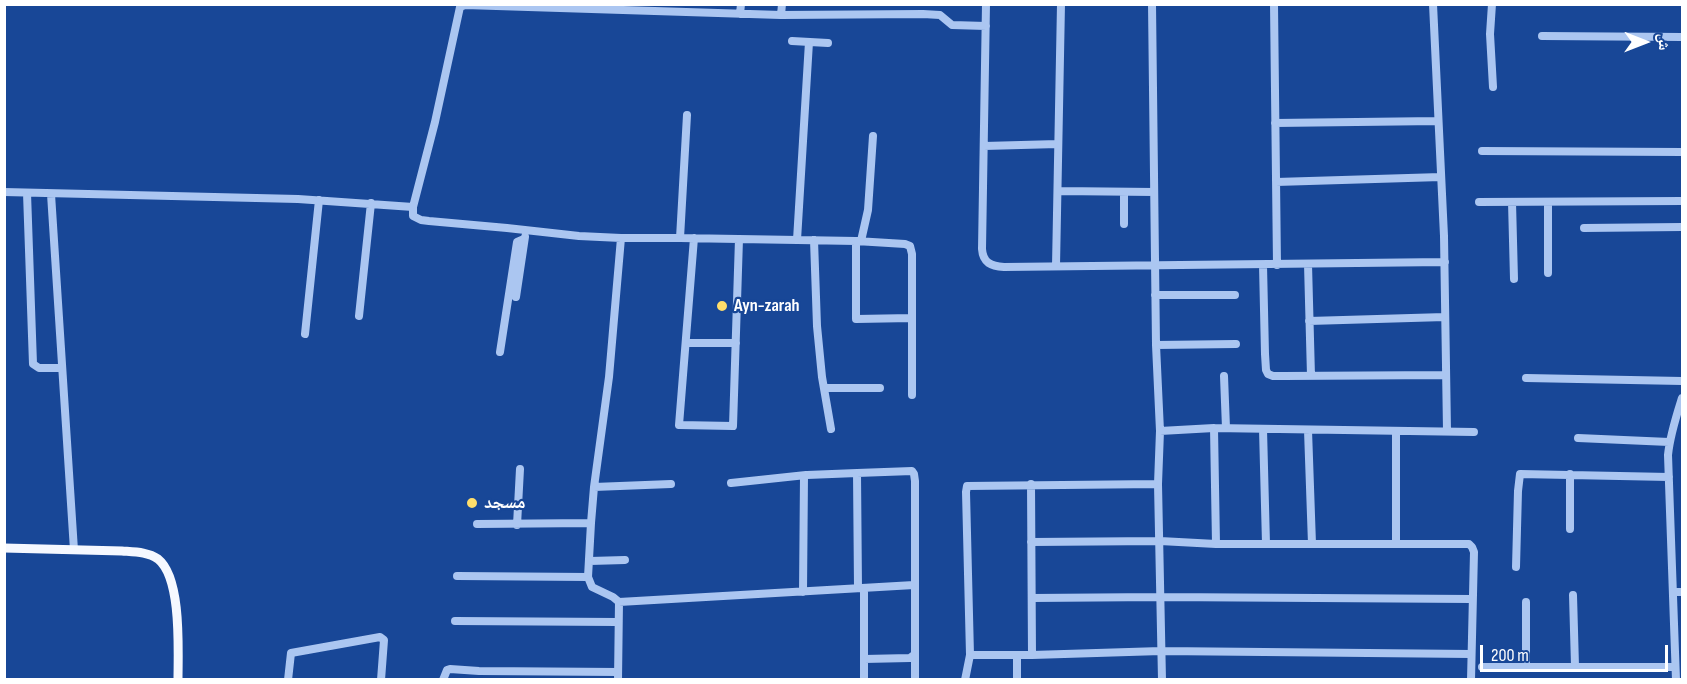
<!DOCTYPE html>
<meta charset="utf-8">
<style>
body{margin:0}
#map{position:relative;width:1687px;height:684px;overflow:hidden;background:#184797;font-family:"Sofia Sans Condensed","Noto Naskh Arabic",sans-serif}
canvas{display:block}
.frame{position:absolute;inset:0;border:6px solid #fff;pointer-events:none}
.north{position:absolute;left:1615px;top:12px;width:60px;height:60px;-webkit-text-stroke:4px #184797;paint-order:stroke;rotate:90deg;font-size:16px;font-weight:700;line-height:24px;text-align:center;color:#fff}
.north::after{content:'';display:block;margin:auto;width:21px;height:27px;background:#fff;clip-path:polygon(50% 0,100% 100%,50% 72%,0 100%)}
.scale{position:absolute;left:1480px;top:645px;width:188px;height:27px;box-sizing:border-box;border:3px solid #fff;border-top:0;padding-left:8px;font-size:18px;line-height:21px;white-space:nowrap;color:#fff;-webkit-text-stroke:4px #184797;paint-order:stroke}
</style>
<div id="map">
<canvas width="1687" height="684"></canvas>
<div class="frame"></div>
<div class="north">ش</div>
<div class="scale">200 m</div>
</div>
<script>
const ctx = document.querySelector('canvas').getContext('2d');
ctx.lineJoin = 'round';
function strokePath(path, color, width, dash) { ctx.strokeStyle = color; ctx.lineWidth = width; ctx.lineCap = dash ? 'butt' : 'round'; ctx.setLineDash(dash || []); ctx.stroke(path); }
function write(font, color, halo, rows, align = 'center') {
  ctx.font = font + ' "Sofia Sans Condensed","Noto Naskh Arabic",sans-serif'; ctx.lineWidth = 4.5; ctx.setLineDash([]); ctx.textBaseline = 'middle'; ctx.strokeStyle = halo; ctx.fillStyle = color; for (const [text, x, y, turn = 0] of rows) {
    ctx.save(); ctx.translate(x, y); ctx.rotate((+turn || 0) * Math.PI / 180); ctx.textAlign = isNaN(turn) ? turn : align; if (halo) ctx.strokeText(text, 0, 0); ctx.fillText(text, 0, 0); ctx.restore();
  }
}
strokePath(new Path2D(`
 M782,4l-1,11 -316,-10 -5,2 -25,115 -22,85v9l8,4 8,1 78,7 72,8 42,2h59l176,3 49,3 5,2 2,8v141
 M986,4l-4,245c1,14 9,17 22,18l441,-5
 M1152,4l4,341 4,86 -2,53 4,196
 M1274,4l3,261
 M1433,4l11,232 3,195
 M1492,4l-2,30 3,53
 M740,14l1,-10
 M781,15l142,-1 17,1 12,10 34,1
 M1542,36l140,1
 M792,41l36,2
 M1275,123l163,-2
 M984,146l74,-2
 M1482,151l200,1
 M1276,182l165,-5
 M1058,191l96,1
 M4,192l294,7 115,8
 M1124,192v32
 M27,193l6,171 6,4h23
 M51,194l23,356
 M1479,202l203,-1
 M1512,202l2,77
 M1584,228l98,-1
 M621,238l-12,139 -15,110 -3,36 -3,54 4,10 21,10 6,5 295,-17
 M680,238l7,-123
 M694,238l-15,187 54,1 6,-187
 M797,240l12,-198
 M814,240l3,86 5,51 9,52
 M856,241v78l56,-1
 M861,241l7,-31 5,-74
 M1308,264l3,112
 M1263,265l2,89 1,16 2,4 5,2h11l162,-1
 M1056,266l5,-262
 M1548,273v-71
 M1155,295h80
 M516,297l9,-60
 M359,316l12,-113
 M1309,321l136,-4
 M305,334l14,-134
 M686,343h50
 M1156,345l80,-1
 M500,352l17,-110 7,-3
 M1224,376l2,52
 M1526,378l156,3
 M824,388h56
 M1214,428l2,116
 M1263,429l3,115
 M1308,430l4,114
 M1160,431l54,-3 260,4
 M1396,431v113
 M1578,438l91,4
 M1570,474v55
 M731,483l75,-8
 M1031,484l1,171
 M1158,484l-191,2 -1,6 4,163h62l129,-4 310,3
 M594,487l77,-3
 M477,524l114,-1
 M517,525l3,-56
 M1031,542l129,-1 56,3h253l3,3 2,5 -3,128
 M590,561l35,-1
 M1516,567l2,-76 2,-17 149,3
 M457,576l131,1
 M858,588l-1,-115 55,-2 2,3 1,7v199
 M803,592l1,-116 3,-1 50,-2
 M1673,592h9
 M1573,595l2,71
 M1032,598l128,-1 312,2
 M455,621l162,1
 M864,659l46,-1 4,-3
 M1526,666v-64
 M1482,667h193
 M288,680l3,-27 89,-16 4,3 -3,40
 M443,680l4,-10 3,-1 29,2 139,1
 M618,680l1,-78
 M864,680v-92
 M965,680l5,-25
 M1017,680v-25
 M1676,680l-8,-225c2,-20 8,-38 14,-57`), '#abc6f1', 8);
strokePath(new Path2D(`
 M4,548l118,3c13,1 26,1 36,8 24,19 20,92 20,121`), '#f5f8ff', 9);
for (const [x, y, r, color] of [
 [722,306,6,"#ffde6b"],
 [472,503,6,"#ffde6b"]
]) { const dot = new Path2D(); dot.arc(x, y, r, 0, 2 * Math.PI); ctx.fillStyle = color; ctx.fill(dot); strokePath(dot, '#184797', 2); }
write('bold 18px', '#fff', '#184797', [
 ["Ayn-zarah",734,306],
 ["مسجد",484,503]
], 'left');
</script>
